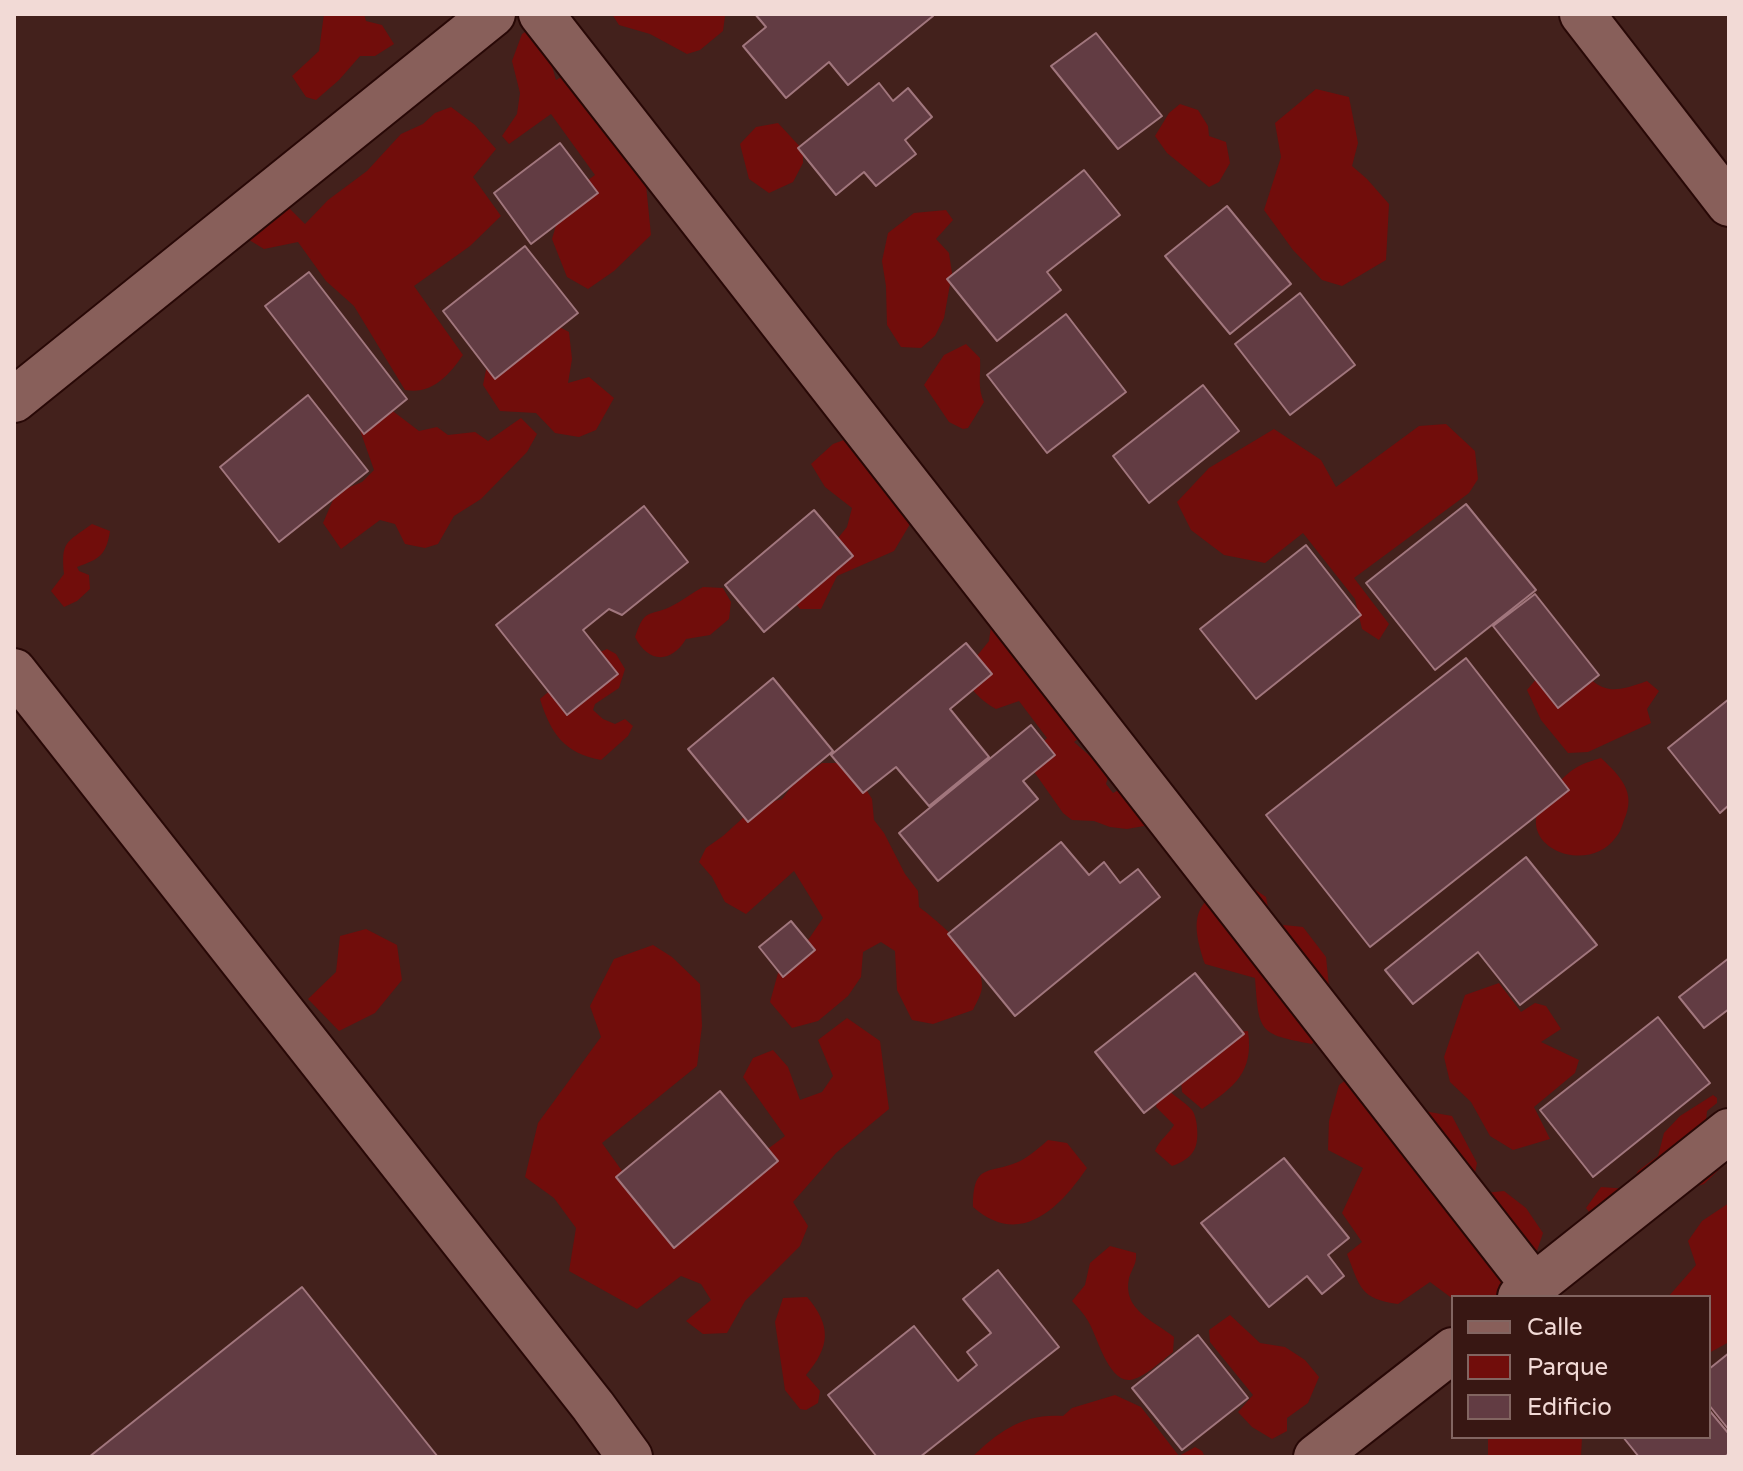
<!DOCTYPE html>
<style>
body{margin:0}
#map{position:relative;width:1743px;height:1471px;overflow:hidden;background:#43211c;font-family:"Varela Round",sans-serif}
canvas{display:block}
.frame{position:absolute;inset:0;border:16px solid #f2dad6;pointer-events:none}
.legend{position:absolute;left:1451px;top:1295px;width:260px;height:144px;box-sizing:border-box;background:#381713;border:2px solid #826561;margin:0;padding:10px 14px;list-style:none;font-size:24px;color:#f2dad6}
.legend li{display:flex;align-items:center;gap:16px;height:40px}
.legend b{width:40px;border:2px solid #826561}
</style>
<div id="map">
<canvas width="1743" height="1471"></canvas>
<div class="frame"></div>
<ul class="legend">
<li><b style="height:10px;background:#885f5a"></b>Calle</li>
<li><b style="height:22px;background:#710d0b"></b>Parque</li>
<li><b style="height:22px;background:#623c43"></b>Edificio</li>
</ul>
</div>
<script>
const ctx = document.querySelector('canvas').getContext('2d');
ctx.lineJoin = 'round';
function fill(path, color) { ctx.fillStyle = color; ctx.fill(path, 'evenodd'); }
function strokePath(path, color, width, dash) { ctx.strokeStyle = color; ctx.lineWidth = width; ctx.lineCap = dash ? 'butt' : 'round'; ctx.setLineDash(dash || []); ctx.stroke(path); }
fill(new Path2D(`
 M324,14h40l2,7 16,4 12,19 -19,12h-15l-21,24 -23,20 -10,-3 -14,-21 27,-25z
 M553,14l18,40 -19,12 4,14 18,-10 76,93 -4,22 5,50 -37,36 -26,18 -21,-12 -15,-38 12,-41 31,-23 -44,-61 -42,30 -7,-8 15,-22 3,-21 -8,-32 10,-27z
 M612,14h112l1,2 -2,15 -23,19 -13,4 -37,-20 -31,-9z
 M1316,89l33,8 9,46 -6,23 15,13 22,25 -3,56 -44,26 -20,-6 -29,-30 -29,-40 17,-53 -6,-34z
 M1180,104l18,6 10,16 1,10 17,6 4,21 -11,19 -10,5 -42,-34 -12,-17 14,-23z
 M451,107l24,18 21,24 -23,28 28,39 -31,30 -56,40 49,69c-14,20 -31,40 -58,35l-51,-84 -28,-25 -28,-39 -34,7 -18,-11 42,-31 17,17 23,-24 39,-29 34,-37 22,-10 12,-11z
 M778,123l25,27v13l-10,19 -24,11 -20,-14 -9,-35 16,-17z
 M946,210l7,10 -17,19 13,14 3,20 -8,45 -9,18 -14,12 -20,-1 -14,-22 -1,-39 -4,-25 6,-28 26,-20z
 M546,320l23,12 3,27 -4,24 21,-6 25,21 -18,32 -17,7 -24,-4 -19,-20 -36,-2 -17,-26 5,-25z
 M966,344l14,14c1,16 -3,30 4,44l-16,26 -5,1 -14,-7 -25,-37 20,-30z
 M377,399l42,32 18,-4 11,8 27,-3 13,9 33,-23 16,16 -10,18 -46,47 -27,17 -16,28 -13,4 -20,-4 -10,-20 -15,-4 -39,29 -18,-26 13,-30 26,-11 12,-12 -20,-57z
 M1446,424l29,27 3,28 -9,14 -115,85 35,46 -10,16 -17,-11 -7,-30 -52,-66 -38,30 -41,-8 -33,-25 -14,-28 32,-34 65,-39 47,31 15,27 83,-61z
 M860,434l56,80 -22,37 -57,25 -16,33h-21l-13,-18 37,-47 14,-6 9,-11 5,-19 -27,-21 -14,-23 22,-20z
 M92,524l18,7c-4,25 -11,28 -33,36l2,4 10,4 1,14 -13,12 -13,6 -13,-16 13,-17c-3,-33 2,-31 28,-50z
 M703,587l20,1 8,14 -2,17 -19,16 -24,4c-15,25 -38,24 -51,-2 10,-29 12,-20 35,-30 12,-6 22,-14 33,-20z
 M991,626l97,105 -14,11 26,23 8,12 -2,7 7,9 18,-10 27,29 -14,14 -17,3 -17,-2 -16,-6 -22,-1 -9,-7 -33,-47 -2,-9 19,-19 -28,-37 -23,8c-15,-8 -28,-21 -32,-37l25,-31z
 M607,649l9,5 9,15 -6,19 -24,16 -2,6 10,9 12,5 10,-5 8,7 -5,10 -27,24c-37,-7 -50,-26 -61,-61l51,-43z
 M1572,662c30,29 34,34 75,19l12,10 -12,18 4,14 -63,29 -20,1 -27,-33 -14,-30 21,-25z
 M1601,758c19,18 36,34 23,62 -2,6 -4,13 -8,17 -29,43 -119,5 -61,-51 18,-18 22,-21 46,-28z
 M822,763h21l15,13 14,23 2,21 10,13 21,41 13,17 1,16c19,14 65,53 63,79 0,8 -6,17 -9,24l-40,14 -21,-4 -15,-30 -2,-39 -14,-9 -18,10 -2,25 -13,19 -30,25 -26,7 -22,-26 8,-29 24,-24 21,-31 -29,-47 -48,43 -21,-12 -13,-25 -13,-15 7,-14 17,-12 33,-30 26,-7 13,-17z
 M1241,880l25,17 4,21 -7,21 21,-14 19,2 23,30 3,30 -1,33 -16,24c-54,-10 -53,-12 -57,-66l-50,-14c-16,-47 -11,-65 36,-84z
 M366,929l31,16 5,35 -27,33 -36,18 -31,-32 28,-27 4,-36z
 M653,945l19,12 28,27 2,42 -5,40 -95,77 61,85 122,-92 -42,-59 10,-19 20,-8 15,17 12,33 22,-8 11,-16 -15,-36 29,-22 33,23 9,68 -53,44 -43,49 15,24 -8,20 -55,55 -18,32 -24,1 -17,-13 25,-21 -10,-16 -20,-8 -44,33 -68,-38 7,-43 -22,-30 -29,-21 13,-54 63,-86 -11,-31 24,-47z
 M1499,983l22,29 14,-9 11,3 15,23 -20,13 38,18 -4,13 -41,34 16,32 -37,11 -23,-14 -19,-34 -21,-20 -6,-25 21,-62z
 M1248,1031c6,42 -14,56 -46,78l-20,-17 -2,-22 46,-37z
 M1361,1069l46,39 45,8 25,47 -8,40 16,-10 19,-2 22,17 17,25 -8,24 -6,40h-76v2l-23,-17 -32,22c-38,-5 -38,-17 -51,-50l15,-12 -20,-29 21,-45 -35,-18 1,-29 10,-36z
 M1167,1089c8,8 18,13 25,21 3,4 5,13 5,18 2,21 -5,31 -25,38l-17,-15c4,-11 13,-16 19,-26l-18,-18 4,-15z
 M1713,1095l4,3v5l-10,8 -2,20 24,10v19l-25,24 -112,32 -6,-8 15,-21 27,2 10,-18 20,-15 6,-23 16,-17z
 M1048,1140l19,3 20,25c-28,41 -67,80 -114,39 0,-47 17,-31 49,-47 9,-5 18,-13 26,-20z
 M1729,1203v139l-20,11v-56h-41l28,-32 -8,-24 14,-20z
 M1110,1246l26,7c1,11 -4,15 -7,25 -7,32 25,43 45,59l-1,15c-12,9 -29,26 -43,28 -22,2 -33,-45 -42,-59 -4,-7 -10,-14 -16,-20l13,-16 5,-22z
 M807,1297c25,29 23,50 -1,78l14,16 -2,12 -12,7 -6,-1 -15,-19 -10,-68 8,-24z
 M1230,1315l30,28 25,4 20,13 14,17 -11,26 -21,15v13l-15,8 -20,-12 -14,-15 15,-17 -43,-53 -1,-12z
 M1115,1395l26,12 38,49 16,-9 7,4 3,6h-233c27,-26 52,-44 91,-41l9,-8z
 M1488,1437h94l-1,20h-93z`), '#710d0b');
const building = new Path2D(`
 M755,14h176l2,2 -85,69 -19,-23 -43,36 -43,-52 23,-19z
 M1096,33l66,83 -44,33 -67,-83z
 M879,83l14,18 15,-13 24,29 -27,23 11,14 -40,32 -12,-14 -28,23 -38,-47z
 M560,143l38,50 -67,51 -37,-51z
 M1084,170l36,45 -73,57 14,18 -64,51 -50,-62z
 M1227,206l64,78 -61,50 -65,-78z
 M525,246l53,67 -83,66 -52,-68z
 M309,272l98,127 -43,35 -99,-128z
 M1300,293l55,72 -65,50 -55,-71z
 M1066,314l60,78 -79,61 -60,-78z
 M1203,385l36,46 -90,72 -36,-47z
 M308,395l60,76 -89,71 -59,-75z
 M1466,504l70,86 -101,80 -69,-87z
 M644,506l44,56 -66,53 -13,-6 -26,21 35,44 -51,41 -71,-90z
 M814,510l39,46 -89,76 -39,-47z
 M1306,545l55,70 -105,84 -56,-70z
 M1535,594l64,81 -41,33 -65,-82z
 M966,643l26,31 -42,35 39,48 -60,49 -33,-39 -33,26 -32,-38z
 M1466,658l103,132 -199,157 -104,-132z
 M773,678l60,73 -85,71 -60,-73z
 M1729,699v106l-9,8 -52,-65z
 M1031,725l24,30 -32,26 15,18 -100,82 -39,-48z
 M1061,842l28,33 15,-13 16,21 18,-14 22,28 -145,119 -67,-82z
 M1526,857l71,88 -77,60 -42,-53 -65,52 -28,-34z
 M791,921l24,29 -32,27 -24,-30z
 M1729,958v51l-25,19 -25,-31z
 M1195,973l49,61 -100,79 -49,-61z
 M1658,1017l52,66 -117,94 -53,-67z
 M720,1091l58,70 -104,87 -58,-71z
 M1284,1158l65,80 -21,17 16,21 -22,18 -15,-18 -38,31 -68,-84z
 M998,1270l61,77 -139,110h-43l-49,-62 86,-69 44,55 19,-16 -10,-13 24,-19 -28,-34z
 M302,1287l136,170h-349z
 M1198,1335l50,63 -66,52 -50,-62z
 M1729,1353v77l-20,-25v-36z
 M1709,1410l20,24v19l-4,4h-86l-16,-20h86z`);
fill(building, '#623c43');
strokePath(building, '#a1767d', 2);
const minor = new Path2D(`
 M541,14l993,1272
 M1582,14l147,190
 M14,400l479,-386
 M14,671l579,735 37,51
 M1520,1297l209,-166
 M1316,1457l137,-107`);
strokePath(minor, '#280806', 48);
strokePath(minor, '#885f5a', 44);
</script>
